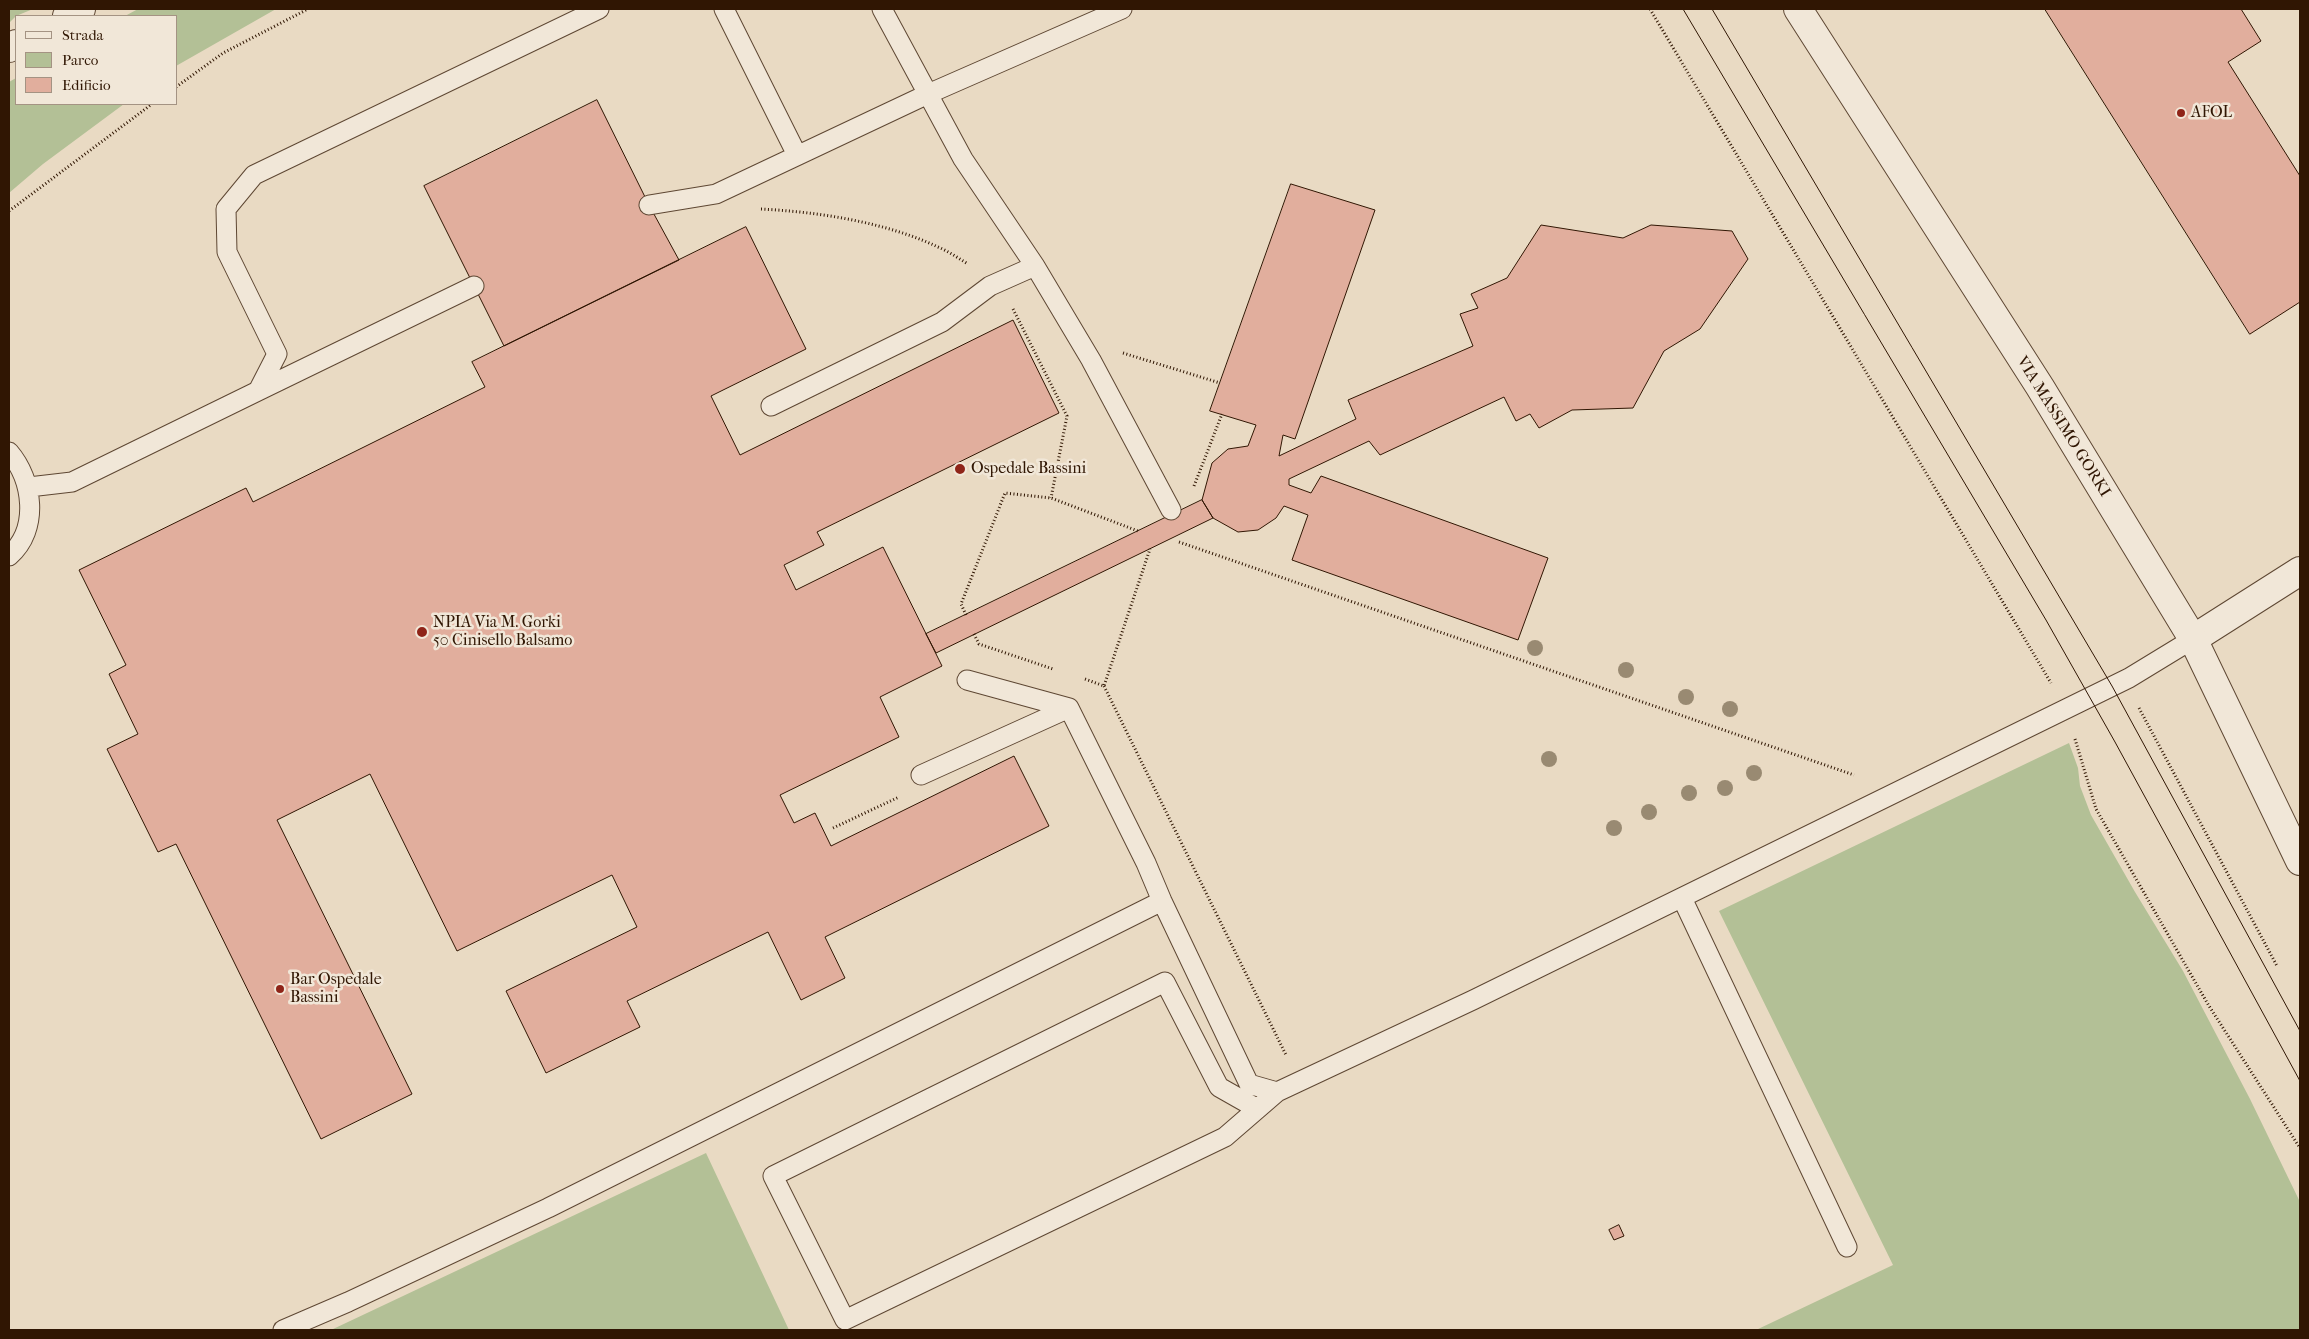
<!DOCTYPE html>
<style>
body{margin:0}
#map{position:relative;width:2309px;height:1339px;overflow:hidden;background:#e9dac3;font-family:"IM FELL French Canon",serif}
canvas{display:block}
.frame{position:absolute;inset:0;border:10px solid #301603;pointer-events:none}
.legend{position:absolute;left:15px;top:15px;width:162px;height:90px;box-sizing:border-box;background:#f1e7d8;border:1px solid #a49383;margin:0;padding:6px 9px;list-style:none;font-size:15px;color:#301603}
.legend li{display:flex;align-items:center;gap:10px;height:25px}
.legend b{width:25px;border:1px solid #a49383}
</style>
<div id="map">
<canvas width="2309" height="1339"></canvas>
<div class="frame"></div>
<ul class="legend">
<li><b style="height:6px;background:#f1e7d8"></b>Strada</li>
<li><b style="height:14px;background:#b3c096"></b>Parco</li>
<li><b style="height:14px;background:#e1ae9d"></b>Edificio</li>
</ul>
</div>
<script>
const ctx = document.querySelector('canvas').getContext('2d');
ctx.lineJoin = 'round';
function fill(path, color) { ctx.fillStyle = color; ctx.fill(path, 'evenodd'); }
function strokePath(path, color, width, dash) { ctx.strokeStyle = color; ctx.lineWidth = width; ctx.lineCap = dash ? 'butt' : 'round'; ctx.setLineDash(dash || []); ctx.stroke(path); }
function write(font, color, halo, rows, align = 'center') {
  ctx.font = font + ' "IM FELL French Canon",serif'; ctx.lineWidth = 5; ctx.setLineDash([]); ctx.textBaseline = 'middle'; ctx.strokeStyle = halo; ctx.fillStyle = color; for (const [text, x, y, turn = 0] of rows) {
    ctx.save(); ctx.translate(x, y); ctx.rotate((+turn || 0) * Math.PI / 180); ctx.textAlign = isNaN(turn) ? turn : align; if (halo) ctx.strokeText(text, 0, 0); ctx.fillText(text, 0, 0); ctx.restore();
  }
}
fill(new Path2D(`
 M9,9h24l-17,7 -7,7z
 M138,9h138l-100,57v-50h-51z
 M16,78v26h108l-81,60 -34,29v-111z
 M2069,743l9,25 2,18 11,29 44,77 48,79 67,128 50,103v128h-544l137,-65 -174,-354z
 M706,1153l83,177h-458z`), '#b3c096');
const building = new Path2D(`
 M2045,9h196l20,32 -33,21 72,114v126l-50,32z
 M597,100l52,105 30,55 -175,86 -80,-160z
 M1291,184l84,26 -80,229 -12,-4 -4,21 77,-37 -8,-19 125,-54 -13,-32 18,-6 -7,-14 36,-16 34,-53 82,13 28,-13 81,6 16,28 -48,70 -36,22 -31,57 -61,2 -33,18 -9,-14 -14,7 -12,-24 -124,58 -11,-14 -80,38v6l22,8 10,-17 227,82 -30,82 -226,-80 16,-45 -24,-9 -8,12 -18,12 -20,2 -25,-14 -11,-18 10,-37 16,-14 20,-3 8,-21 -46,-14z
 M746,227l60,122 -95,47 29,59 273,-135 46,93 -242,119 7,13 -40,20 12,25 87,-43 59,119 -62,31 19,40 -119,58 14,28 21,-10 16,33 183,-90 35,70 -224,111 20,41 -44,22 -33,-68 -141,69 13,26 -94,46 -40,-82 131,-64 -25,-52 -155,76 -87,-177 -93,46 135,274 -91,45 -145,-295 -18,8 -51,-103 31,-15 -29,-60 17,-9 -47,-95 167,-82 7,14 232,-115 -13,-25z
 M1202,500l11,18 -277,135 -10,-19z
 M1619,1225l5,11 -10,4 -5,-10z`);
fill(building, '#e1ae9d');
strokePath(building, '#301603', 1);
const service = new Path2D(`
 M724,9l73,146
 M882,9l81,150 72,107 56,94 80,150
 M649,205l67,-11 212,-100 194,-85
 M258,391l216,-105
 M771,406l171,-84 48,-36 45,-20
 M9,452c24,28 31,77 0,104
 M29,487l43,-5 186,-91 19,-37 -50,-102 -1,-43 28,-34 345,-166
 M967,680l102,28 77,155 16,38 87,183 28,8 196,-92 656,-322 64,-39
 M921,775l148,-67
 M1682,898l165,349
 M1256,1108l-37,-21 -54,-105 -392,194 72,144 380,-183 52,-45
 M283,1330l65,-28 200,-94 614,-307`);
const minor = new Path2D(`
 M2193,639l107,-68`);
const tertiary = new Path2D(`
 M1798,9l242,378 153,252 107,222
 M67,16l14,-7
 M9,48l7,-4`);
strokePath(service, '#5e4733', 21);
strokePath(minor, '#5e4733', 30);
strokePath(tertiary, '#5e4733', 30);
strokePath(new Path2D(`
 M1650,9l401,674
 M176,87l47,-34 85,-44
 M761,209c58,3 124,13 177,38 10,4 20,11 30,17
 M9,211l143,-107
 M1013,309l54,107 -16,82
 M1123,353l97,30
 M1194,486l28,-72
 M1179,542l675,233
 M966,615l-5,-11 44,-111 46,5 87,33
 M974,634l5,10 74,25
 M1085,679l19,7 46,-137
 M1104,686l182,369
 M2139,708l138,258
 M2075,739l21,70 113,197 91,142
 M833,828l66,-31`), '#301603', 3, [1, 2.5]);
strokePath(service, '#f1e7d8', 19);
strokePath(minor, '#f1e7d8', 28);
strokePath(tertiary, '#f1e7d8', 28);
strokePath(new Path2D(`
 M1683,9l363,611 69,122 185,339
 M1712,9l400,677 188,345`), '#301603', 1);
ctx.fillStyle = '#998a72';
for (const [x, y] of [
 [1535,648],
 [1626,670],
 [1686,697],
 [1730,709],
 [1549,759],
 [1754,773],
 [1725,788],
 [1689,793],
 [1649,812],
 [1614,828]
]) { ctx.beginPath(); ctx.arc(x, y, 8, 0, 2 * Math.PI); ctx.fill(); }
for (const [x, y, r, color] of [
 [2181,113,5,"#8f2418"],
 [960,469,6,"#8f2418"],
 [422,632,6,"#8f2418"],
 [280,989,5,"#8f2418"]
]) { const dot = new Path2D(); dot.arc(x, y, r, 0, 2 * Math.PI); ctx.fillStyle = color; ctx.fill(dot); strokePath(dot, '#f1e7d8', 2); }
write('16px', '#301603', '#f1e7d8', [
 ["AFOL",2191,113],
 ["Ospedale Bassini",971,469],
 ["NPIA Via M. Gorki",433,623],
 ["50 Cinisello Balsamo",433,641],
 ["Bar Ospedale",290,980],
 ["Bassini",290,998]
], 'left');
write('16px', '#301603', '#f1e7d8', [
 ["VIA MASSIMO GORKI",2063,427,58]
]);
</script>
